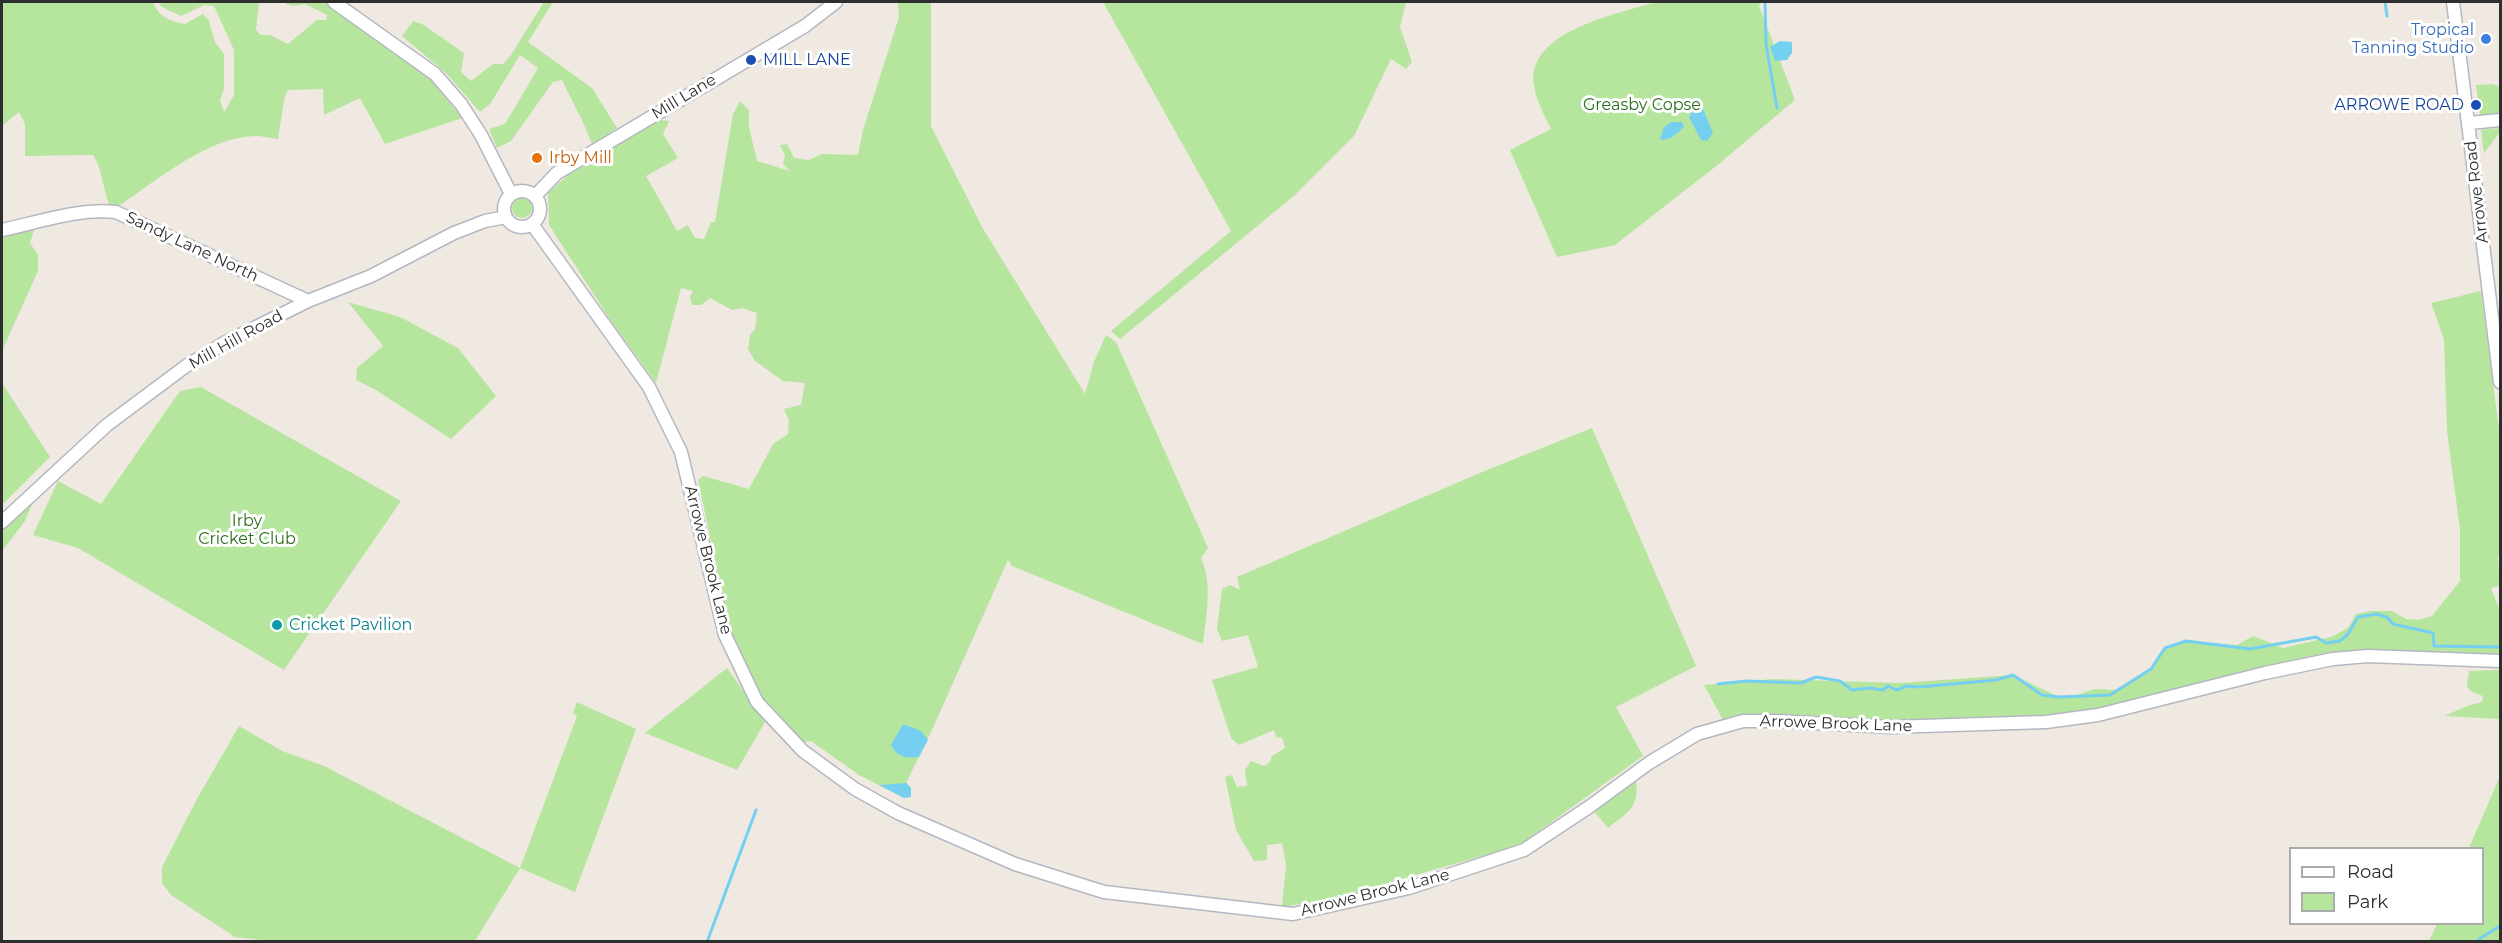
<!DOCTYPE html>
<style>
body{margin:0}
#map{position:relative;width:2502px;height:943px;overflow:hidden;background:#efe9e1;font-family:Montserrat,sans-serif}
canvas{display:block}
.frame{position:absolute;inset:0;border:3px solid #2e2e2e;pointer-events:none}
.legend{position:absolute;left:2289px;top:847px;width:195px;height:78px;box-sizing:border-box;background:#fff;border:2px solid #ababab;margin:0;padding:8px 10px;list-style:none;font-size:18px;color:#2e2e2e}
.legend li{display:flex;align-items:center;gap:12px;height:30px}
.legend b{width:30px;border:2px solid #ababab}
</style>
<div id="map">
<canvas width="2502" height="943"></canvas>
<div class="frame"></div>
<ul class="legend">
<li><b style="height:8px;background:#fff"></b>Road</li>
<li><b style="height:16px;background:#b6e59e"></b>Park</li>
</ul>
</div>
<script>
const ctx = document.querySelector('canvas').getContext('2d');
ctx.lineJoin = 'round';
function fill(path, color) { ctx.fillStyle = color; ctx.fill(path, 'evenodd'); }
function strokePath(path, color, width, dash) { ctx.strokeStyle = color; ctx.lineWidth = width; ctx.lineCap = dash ? 'butt' : 'round'; ctx.setLineDash(dash || []); ctx.stroke(path); }
function write(font, color, halo, rows, align = 'center') {
  ctx.font = font + ' Montserrat,sans-serif'; ctx.lineWidth = 6; ctx.setLineDash([]); ctx.textBaseline = 'middle'; ctx.strokeStyle = halo; ctx.fillStyle = color; for (const [text, x, y, turn = 0] of rows) {
    ctx.save(); ctx.translate(x, y); ctx.rotate((+turn || 0) * Math.PI / 180); ctx.textAlign = isNaN(turn) ? turn : align; if (halo) ctx.strokeText(text, 0, 0); ctx.fillText(text, 0, 0); ctx.restore();
  }
}
fill(new Path2D(`
 M2,2h151c5,14 17,20 32,22l18,-10 6,7 6,21 9,12v35l-4,12 4,11 10,-17v-45l-20,-44 -10,-1 -23,11 -21,-10 1,-4h98l-3,28 5,5h9l18,9 29,-24h9l1,-5 -22,-11 -12,2 -7,-2 -1,-2h41l99,69 37,47 -77,26 -25,-46 -36,17 -1,-26 -35,1 -4,10 -6,39c-8,-1 -16,-3 -23,-3 -48,1 -97,44 -135,69l-9,3c-8,-16 -9,-41 -18,-53l-68,1v-32l-6,-12 -17,14z
 M544,2h9l-25,40 64,46 25,40 -25,16c-8,-22 -20,-43 -30,-64l-9,2 -42,59 -14,7 -8,-19 16,-5 33,-56 -18,-13 -30,49 -10,8 -34,-39 -44,-37 11,-15 9,3 42,29 -3,19 10,9 22,-17h10l8,-9z
 M898,2h33v124l51,101 103,167 9,-32 12,-27 10,7 92,206 -7,10c12,26 5,58 2,86l-191,-78 -4,-6 -76,170 -26,53 5,5v9l-7,1 -45,-23 -48,-34 -9,1 -39,-43 -32,-64 -33,-155 5,-4 46,13 24,-45 15,-10 1,-14 -5,-11 17,-4 4,-22 -22,-2 -28,-20 -7,-12 2,-14 5,-6 2,-16 -14,-5 -11,2 -22,-12 -9,7h-9l-2,-8 3,-6 -12,-3 -25,95 -45,-62 -62,-96 -1,-32 19,-17 46,-30 46,-26 10,1 -6,13 15,24 -32,18 31,55 11,-6 7,13 9,1 7,-17h4l18,-108 7,-13 9,9v17l8,34 33,10 -7,-7 2,-9 -5,-10 7,-1 7,14 15,2 13,-6 36,1 5,-25 36,-113z
 M1103,2h303l-6,25 12,35 -6,7 -15,-10 -37,77 -59,59 -175,144 -9,-8 120,-100z
 M1656,2h105l-2,4 36,94 -80,67 -100,78 -58,12 -47,-107 41,-21c-6,-13 -15,-28 -17,-43 -9,-55 84,-72 122,-84z
 M2493,84l7,3v26l-20,2 -4,-30z
 M2500,128v4l-16,21 -3,-23z
 M512 208a10 10 0 1 1 20 0a10 10 0 1 1-20 0Z
 M34,230l-4,13 8,12v16l-36,80v-118z
 M2481,291l19,146v118l-2,1 2,30 -9,2 9,23v44l-135,-6 -37,5 -235,56c-12,1 -24,3 -36,5 -65,7 -132,8 -197,6 -46,-2 -92,-12 -137,-1l-19,-35 69,-6 126,4 114,-8 46,22 18,-2 17,-6 22,1 35,-21 14,-21 21,-7 51,4 16,-9 30,12 48,-11 17,-9 8,-14 14,-3h22l14,8 12,1 14,-4 28,-35v-51l-13,-99 -3,-92 -13,-36z
 M348,302l52,15 58,31 38,48 -45,43 -75,-49 -20,-10 1,-12 26,-22z
 M2,383l48,74 -48,48z
 M201,387l200,114 -117,169 -206,-122 -45,-13 25,-54 43,23 79,-113z
 M1592,428l104,238 -80,41 27,49 -118,85 -22,9 -175,50 -46,7 4,-42 -4,-22 -15,2v15l-13,1 -18,-31 -11,-53 7,-2 5,12 10,-1 -2,-16 6,-9 13,5 6,-4 2,-6 13,-8 -3,-10 -6,-1 -2,-7 -35,15 -8,-7 -19,-58 46,-13 -10,-32 -26,6 -5,-12 5,-40 8,-4 10,5 -3,-13 250,-107z
 M31,501l2,1 -8,19 -23,30v-23z
 M727,668l38,54 -28,48 -92,-37z
 M2500,670v49l-56,-3 23,-10 15,-4 1,-6 -11,-4 -5,-5 2,-16z
 M577,702l59,27 -61,163 -55,-24 -45,73 -196,1 -44,-5 -64,-42 -9,-12v-16l35,-68 42,-73 43,25 42,15 196,102 57,-152 -4,-3z
 M2500,776v165h-71l8,-17h45v-76h-13z
 M1636,778c3,31 -6,32 -28,50l-15,-18z`), '#b6e59e');
fill(new Path2D(`
 M1780,41l12,1v11l-5,7 -12,1 -5,-14z
 M1694,109h9l10,24 -6,8 -6,-1 -12,-23z
 M1672,122h10l2,5c-7,6 -14,15 -24,12l4,-12z
 M903,724l18,7 7,9 -9,17c-13,1 -21,1 -28,-12z
 M906,783l5,5v9l-7,1 -25,-13z`), '#75cff0');
strokePath(new Path2D(`
 M1765,2l1,42 11,64
 M2385,2l2,14
 M1718,684l28,-3 55,2 15,-6 24,4 12,9 18,-2 13,2 5,-4 8,4 11,-4 12,1 77,-7 17,-5 29,20 17,2 51,-2 41,-26 14,-21 21,-7 64,8 66,-12 10,6 14,-2 8,-7 10,-17 19,-3 11,4 5,6 40,9 1,13 66,1
 M707,942l49,-132
 M2480,942l-1,-3 21,-13`), '#75cff0', 3);
const minor = new Path2D(`
 M334,2l101,72 26,30 20,31 30,59
 M2453,2l47,380
 M2469,123l31,-3
 M504 209a18 18 0 1 1 36 0a18 18 0 1 1-36 0Z
 M535,196l22,-23 248,-147 31,-24
 M532,224l117,163 32,65 44,183 32,67 46,49 52,38 43,24 117,51 89,28 189,22 116,-26 115,-38 65,-43 60,-44 48,-29 46,-13h33l114,6 156,-5 52,-7 167,-42 68,-14 35,-3 132,5
 M2,230c38,-8 75,-22 114,-18l192,89
 M2,522l105,-97 79,-59 40,-24 82,-41 63,-25 83,-43 31,-12 21,-4`);
strokePath(minor, '#b4b7c1', 15);
strokePath(minor, '#fff', 12);
for (const [x, y, r, color] of [
 [2486,39,6,"#3f7fe0"],
 [751,60,6,"#1a4fb4"],
 [2476,105,6,"#1a4fb4"],
 [537,158,6,"#e8710a"],
 [277,625,6,"#0f9aa8"]
]) { const dot = new Path2D(); dot.arc(x, y, r, 0, 2 * Math.PI); ctx.fillStyle = color; ctx.fill(dot); strokePath(dot, '#fff', 2); }
write('16px', '#366cbe', '#fff', [
 ["Tropical",2474,30],
 ["Tanning Studio",2474,48]
], 'right');
write('16px', '#164399', '#fff', [
 ["MILL LANE",763,60],
 ["ARROWE ROAD",2464,105,"right"]
], 'left');
write('16px', '#2e2e2e', '#fff', [
 ["Mill Lane",684,97,-31],
 ["Arrowe Road",2477,192,-97],
 ["Sandy Lane North",192,247,25],
 ["Mill Hill Road",236,340,-29],
 ["Arrowe Brook Lane",708,560,76],
 ["Arrowe Brook Lane",1836,724,2],
 ["Arrowe Brook Lane",1375,893,-14]
]);
write('16px', '#2c6e1b', '#fff', [
 ["Greasby Copse",1642,105],
 ["Irby",247,521],
 ["Cricket Club",247,539]
]);
write('16px', '#c56008', '#fff', [
 ["Irby Mill",549,158]
], 'left');
write('16px', '#0d838f', '#fff', [
 ["Cricket Pavilion",289,625]
], 'left');
</script>
